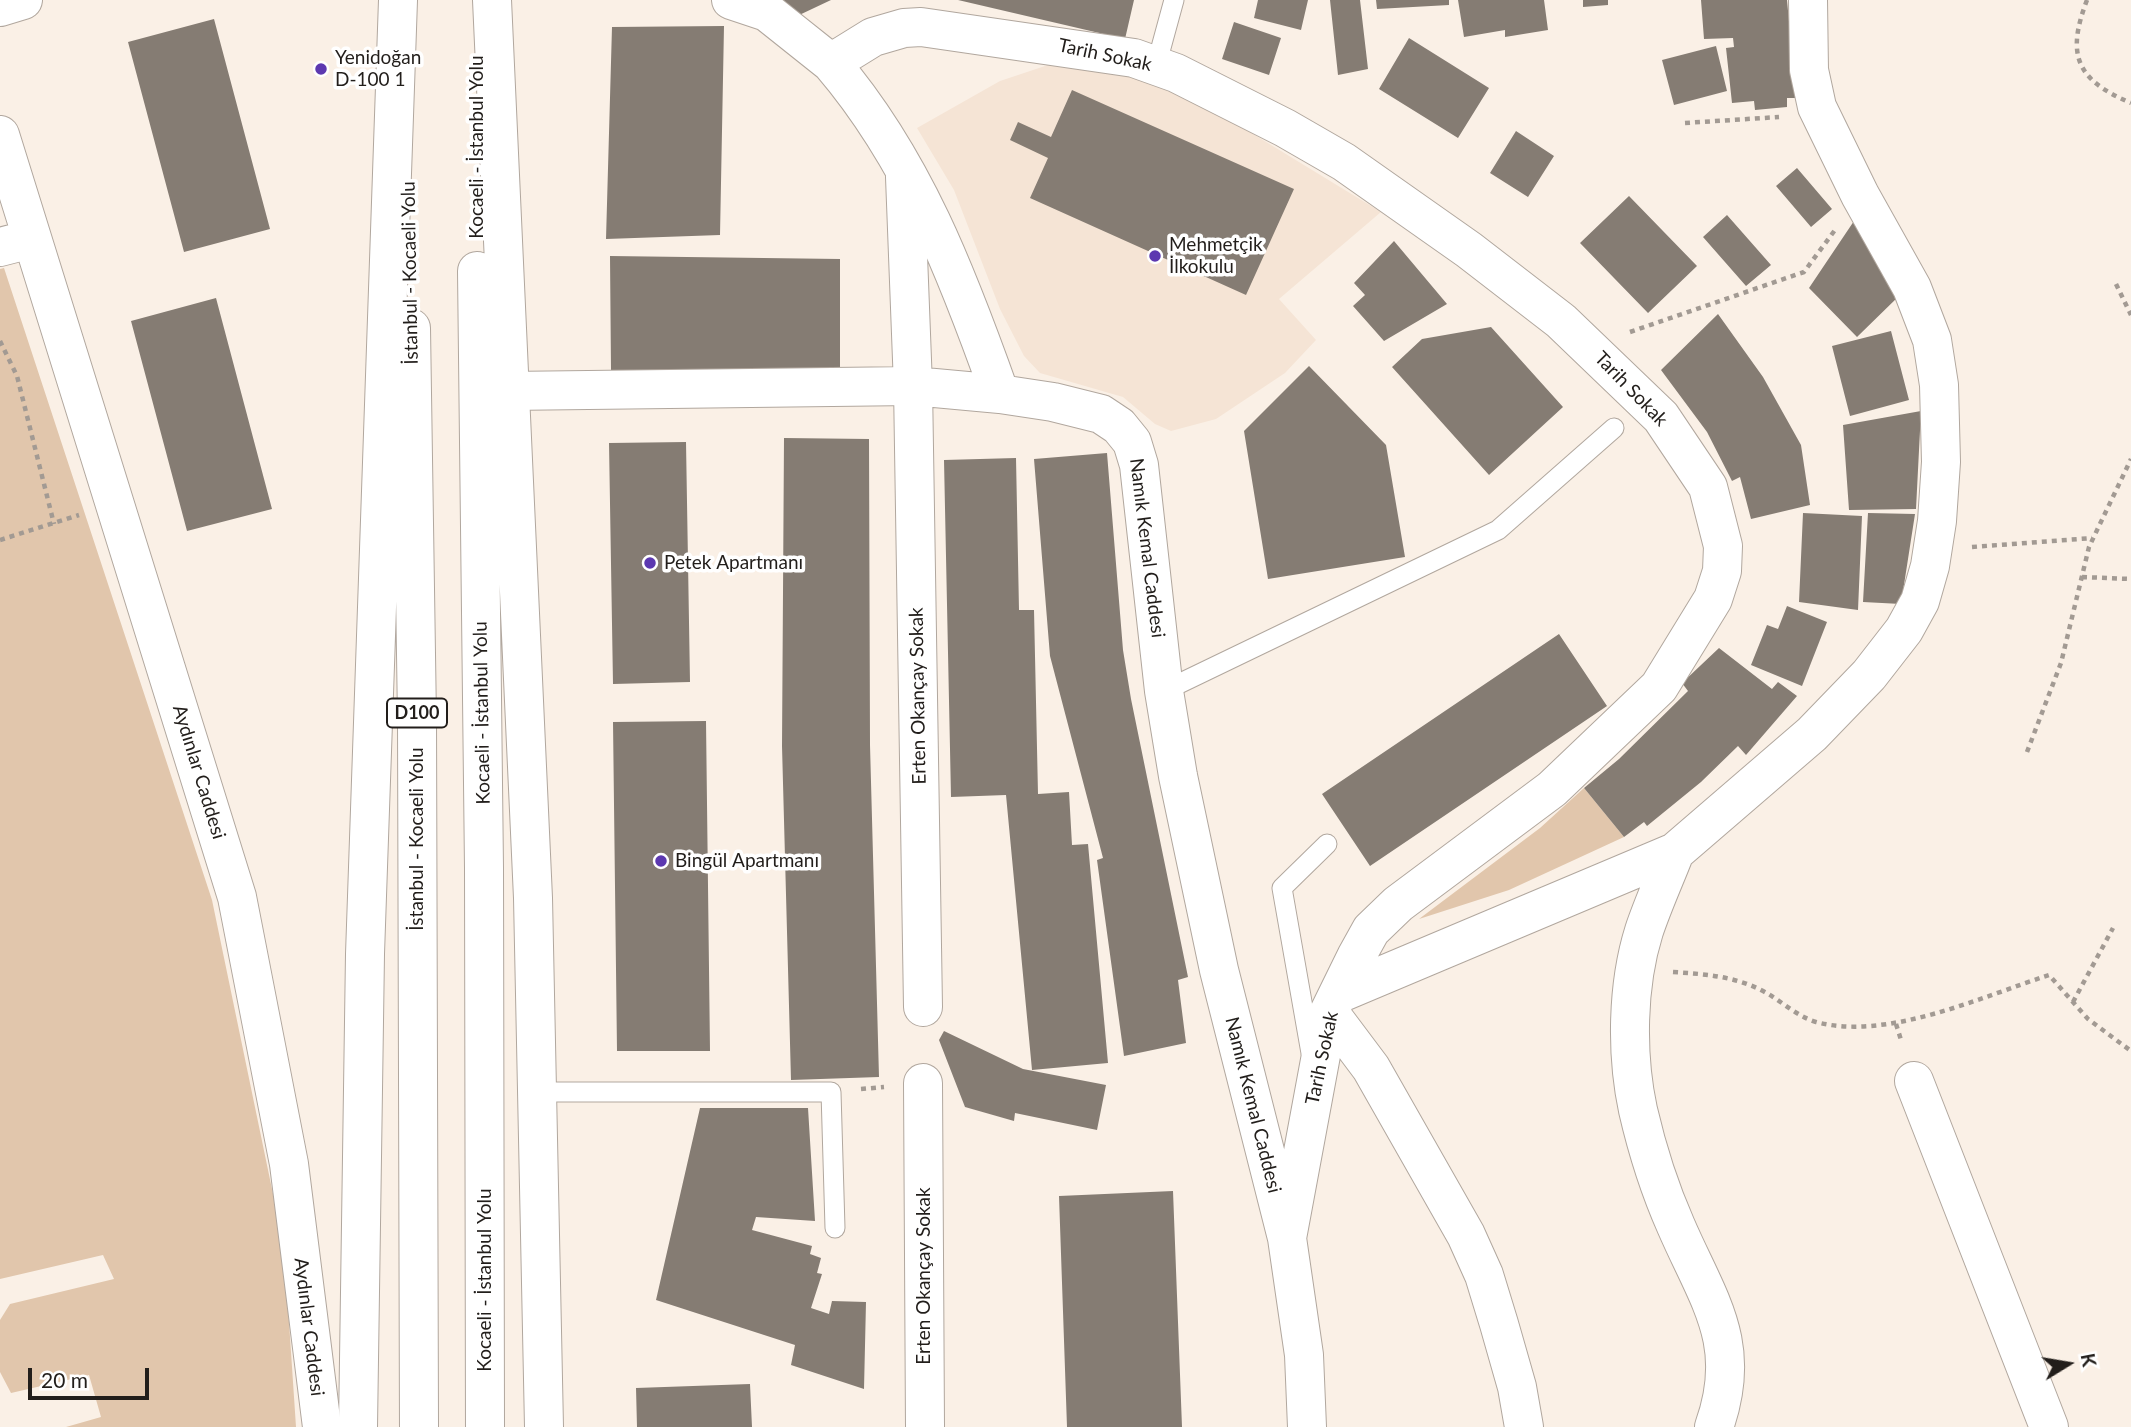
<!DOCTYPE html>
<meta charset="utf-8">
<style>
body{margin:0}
#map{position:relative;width:2131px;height:1427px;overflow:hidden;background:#faf0e6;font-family:Lato,sans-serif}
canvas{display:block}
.north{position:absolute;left:2033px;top:1329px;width:70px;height:70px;-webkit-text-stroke:5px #fff;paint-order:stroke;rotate:79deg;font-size:19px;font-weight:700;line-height:28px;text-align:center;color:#221e1b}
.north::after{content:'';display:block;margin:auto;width:24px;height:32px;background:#221e1b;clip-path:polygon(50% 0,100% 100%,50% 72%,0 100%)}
.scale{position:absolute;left:28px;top:1368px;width:121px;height:32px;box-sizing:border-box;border:4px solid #221e1b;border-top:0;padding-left:9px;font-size:21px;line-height:24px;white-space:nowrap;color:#221e1b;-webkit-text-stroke:5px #fff;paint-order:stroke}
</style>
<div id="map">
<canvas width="2131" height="1427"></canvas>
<div class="north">K</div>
<div class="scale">20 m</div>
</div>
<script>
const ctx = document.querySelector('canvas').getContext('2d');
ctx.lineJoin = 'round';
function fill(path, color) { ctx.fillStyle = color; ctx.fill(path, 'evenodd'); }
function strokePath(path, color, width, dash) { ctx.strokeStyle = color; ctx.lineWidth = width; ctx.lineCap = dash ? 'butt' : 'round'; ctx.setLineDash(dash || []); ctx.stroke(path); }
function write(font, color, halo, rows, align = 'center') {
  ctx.font = font + ' Lato,sans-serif'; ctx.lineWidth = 7; ctx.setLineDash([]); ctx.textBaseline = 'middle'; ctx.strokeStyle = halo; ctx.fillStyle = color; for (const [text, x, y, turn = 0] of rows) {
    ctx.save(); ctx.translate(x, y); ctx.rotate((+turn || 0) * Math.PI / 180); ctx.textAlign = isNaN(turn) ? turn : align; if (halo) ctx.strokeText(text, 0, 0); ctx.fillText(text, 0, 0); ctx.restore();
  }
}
fill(new Path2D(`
 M1057,62l77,11 101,50 146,89 -102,87 37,41 -31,33 -69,46 -45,12 -16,-7 -32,-27 -83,-24 -16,-17 -24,-47 -46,-119 -37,-62 83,-47z`), '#f5e4d5');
fill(new Path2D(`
 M4,268l208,632 72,347 12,180h-230l35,-10 -12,-42 -78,18 -11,-21v-52l10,-16 104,-25 -11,-24 -103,24v-1010z
 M1584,788l40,49 -115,53 -90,29 121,-91z`), '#e1c6ac');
fill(new Path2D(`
 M782,0h49l-36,17z
 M958,0h176l-9,39z
 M1258,0h50l-7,30 -47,-12z
 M1330,0h30l8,69 -30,6z
 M1376,0h73v5l-72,4z
 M1458,0h86l4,30 -43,7v-7l-41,7z
 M1583,0h25v5l-25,2z
 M1701,0h86l9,98h-9v9l-32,3 -1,-9 -22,2 -6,-55 8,-1 -1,-9 -29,1z
 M214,19l56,210 -86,23 -56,-210z
 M1234,22l47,16 -12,37 -47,-16z
 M724,26l-4,209 -114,4 6,-212z
 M1409,38l80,50 -31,50 -79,-49z
 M1716,46l11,45 -53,14 -12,-45z
 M1072,90l222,99 -48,106 -216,-97 18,-40 -38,-18 8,-18 33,15z
 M1516,131l38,25 -26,41 -38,-24z
 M1797,168l35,41 -21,18 -35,-41z
 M1629,196l68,70 -49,47 -68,-70z
 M1727,215l44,50 -25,21 -43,-49z
 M1854,221l45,75 -42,41 -48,-49z
 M1394,241l53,63 -63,37 -31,-35 12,-11 -11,-12z
 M610,256l230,3v111h-229z
 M216,298l56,211 -85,22 -56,-210z
 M1718,314l45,63 38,68 9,60 -59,14 -11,-42 -8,4 -25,-49 -46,-62z
 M1491,327l72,80 -74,68 -97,-108 30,-28z
 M1891,331l18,69 -59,16 -18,-70z
 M1309,366l77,79 19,112 -137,22 -24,-148z
 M1921,411l-5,98 -67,1 -6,-85z
 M784,438l85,1 1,306 9,332 -88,3 -9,-334z
 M686,442l4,240 -77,2 -4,-241z
 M1107,453l16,197 8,49 57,278 -10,3 8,63 -62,13 -27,-196 6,-2 -53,-202 -16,-197z
 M1016,458l3,152h15l4,184 31,-2 3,53 16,-1 20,219 -76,7 -26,-275 -55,2 -7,-337z
 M1803,513l59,3 -4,94 -59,-8z
 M1868,513l47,1 -14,90 -38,-2z
 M1787,606l40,16 -25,64 -51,-21 16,-40 11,4z
 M1559,634l48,72 -237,160 -48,-72z
 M1719,648l53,41 6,-7 19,14 -51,59 -8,-9 -37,36 -54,44 -3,-4 -20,15 -40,-49 35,-29 69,-68 -6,-8z
 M706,721l4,330h-93l-4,-329z
 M944,1031l79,38 83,16 -9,45 -82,-17 -1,8 -49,-14 -26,-67z
 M700,1108h108l7,113 -59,-4 -4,13 60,16 -2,8 11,4 -4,15 5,1 -11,34 18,6 3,-13 34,1 -2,87 -73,-24 4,-20 -139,-45z
 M1173,1191l9,236h-115l-8,-231z
 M750,1384l2,43h-115l-1,-39z`), '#857c73');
const lane = new Path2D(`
 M1156,66l18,-66
 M1164,691l334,-161 116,-102
 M1311,1053l-29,-165 45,-44
 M538,1092h293l4,136`);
const street = new Path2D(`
 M731,0l36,12 64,51
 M0,7l23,-7
 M0,135l237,762 52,267 33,263
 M905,177l8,209 10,621
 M0,247l31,-8
 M507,391l406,-5 87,8 53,8 48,12 18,12 13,16 7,23 25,226 14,85 41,194 68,268 17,117 3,72
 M1000,394c-42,-118 -86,-234 -169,-331l42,-26 31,-9 17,-1 213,31 42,15 109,55 59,34 125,88 92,71 100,96 47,70 15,59 -1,25 -9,28 -54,88 -107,102 -154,115 -27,26 -15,27 -27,55 -42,226
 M1675,852c-10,26 -22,52 -31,79 -17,54 -18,123 -6,179 9,39 22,80 38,116 32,74 68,117 38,201
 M1338,994l337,-142 137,-118 57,-59 35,-45 16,-29 10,-35 7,-45 4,-59 -2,-77 -7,-45 -20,-52 -52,-93 -43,-88 -8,-37 -1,-70
 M1329,1012l42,56 95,167 18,40 15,49 18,63 7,40
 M1914,1081l135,346
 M923,1083l2,344`);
const highway = new Path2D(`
 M492,0l41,898 11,529
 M477,271l7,597 1,559
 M411,328l6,391 2,708
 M358,1427l7,-473 33,-954`);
strokePath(lane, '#b1a79e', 21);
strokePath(street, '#b1a79e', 40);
strokePath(highway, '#b1a79e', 40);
strokePath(new Path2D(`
 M2087,0c-21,55 -11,80 44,103
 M1685,123l94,-6
 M2116,284l15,31
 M1630,332l174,-60 31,-42
 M0,341l17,35 37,148
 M0,540l79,-25
 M1972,547l120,-9
 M2082,577l49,2
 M2027,752l34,-89 28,-116 42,-88
 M1673,972c31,2 60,4 88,18 20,10 33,25 55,32 71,19 165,-25 233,-47l39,44 43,32
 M2073,1002l40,-74
 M1896,1024l6,19
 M861,1089l23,-2`), '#a29a93', 4.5, [5, 5]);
strokePath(lane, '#fff', 19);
strokePath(street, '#fff', 38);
strokePath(highway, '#fff', 38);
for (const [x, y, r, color] of [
 [321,69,7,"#5c38b0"],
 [1155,256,7,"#5c38b0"],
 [650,563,7,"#5c38b0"],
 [661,861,7,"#5c38b0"]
]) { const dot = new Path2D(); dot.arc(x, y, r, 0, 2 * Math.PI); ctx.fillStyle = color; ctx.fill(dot); strokePath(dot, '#fff', 2.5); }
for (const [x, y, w] of [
 [417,713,60]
]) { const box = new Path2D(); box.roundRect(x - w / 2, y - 14.5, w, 29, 5); ctx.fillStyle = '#fff'; ctx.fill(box); strokePath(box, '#221e1b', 2); }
write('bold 18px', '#221e1b', null, [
 ["D100",417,713]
]);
write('19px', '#221e1b', '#fff', [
 ["Tarih Sokak",1105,55,12],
 ["Kocaeli - İstanbul Yolu",477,147,-90],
 ["İstanbul - Kocaeli Yolu",410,273,-91],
 ["Tarih Sokak",1631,389,46],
 ["Namık Kemal Caddesi",1147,548,83],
 ["Erten Okançay Sokak",918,696,-91],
 ["Kocaeli - İstanbul Yolu",482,713,-91],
 ["Aydınlar Caddesi",199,772,73],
 ["İstanbul - Kocaeli Yolu",417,839,-90],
 ["Tarih Sokak",1322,1058,-78],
 ["Namık Kemal Caddesi",1253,1105,76],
 ["Erten Okançay Sokak",924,1276,-90],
 ["Kocaeli - İstanbul Yolu",485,1280,-90],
 ["Aydınlar Caddesi",309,1327,83]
]);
write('19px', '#221e1b', '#fff', [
 ["Yenidoğan",335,58],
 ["D-100 1",335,80],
 ["Mehmetçik",1169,245],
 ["İlkokulu",1169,267],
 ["Petek Apartmanı",664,563],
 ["Bingül Apartmanı",675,861]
], 'left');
</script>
